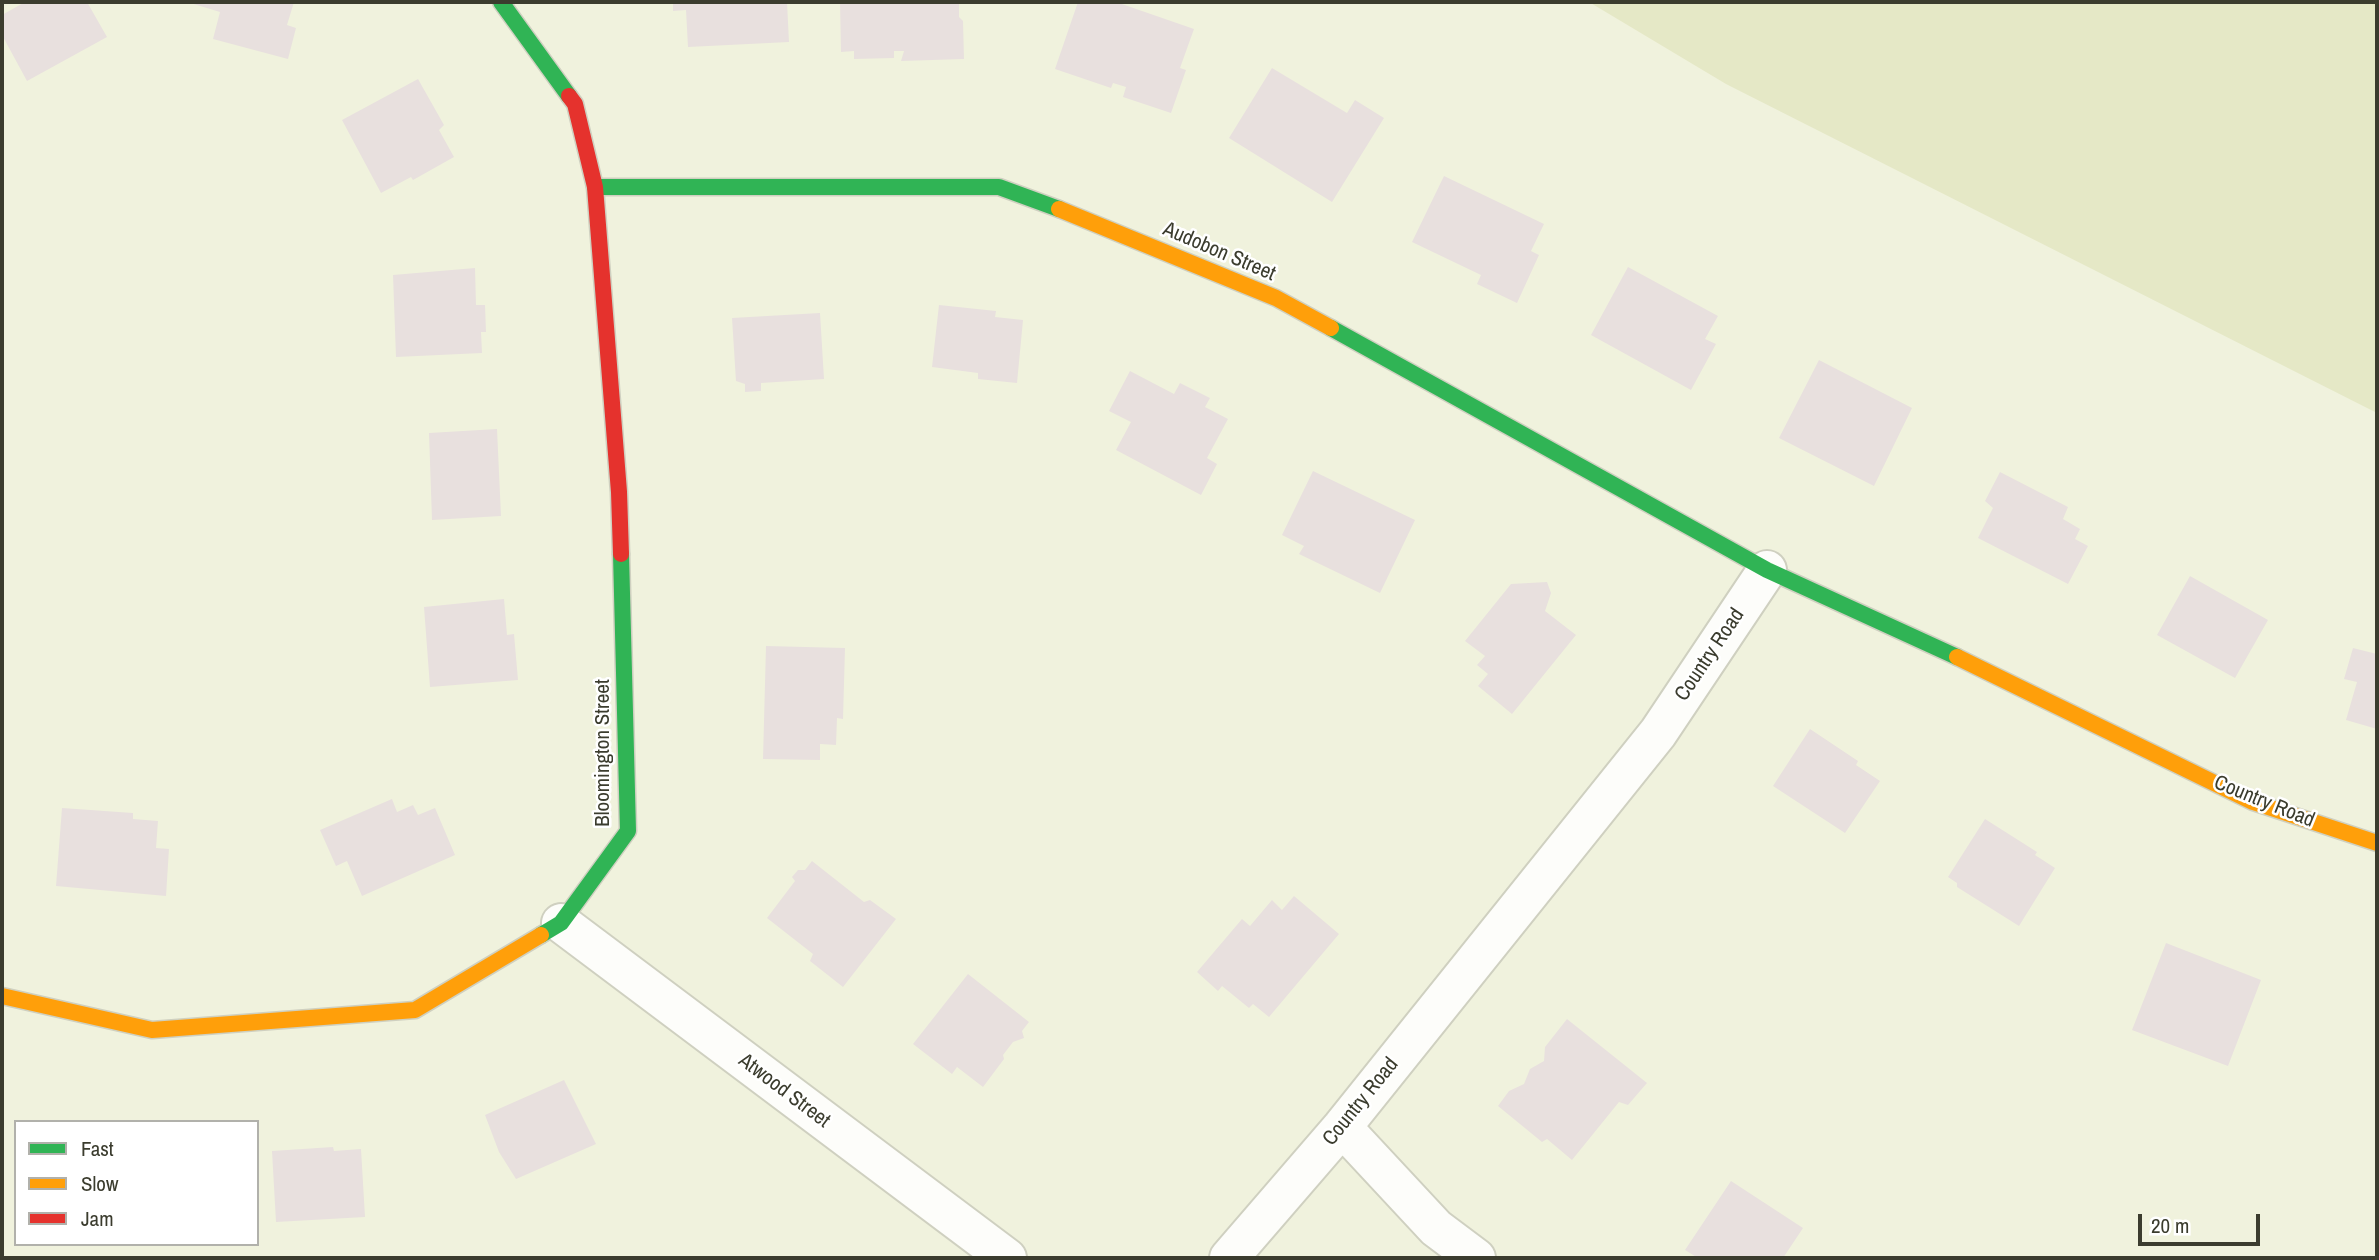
<!DOCTYPE html>
<style>
body{margin:0}
#map{position:relative;width:2379px;height:1260px;overflow:hidden;background:#f0f2dd;font-family:"Archivo Narrow",sans-serif}
canvas{display:block}
.frame{position:absolute;inset:0;border:4px solid #3b3c2e;pointer-events:none}
.legend{position:absolute;left:14px;top:1120px;width:245px;height:126px;box-sizing:border-box;background:#fff;border:2px solid #b1b1ab;margin:0;padding:9px 12px;list-style:none;font-size:21px;color:#3b3c2e}
.legend li{display:flex;align-items:center;gap:14px;height:35px}
.legend b{width:35px;border:2px solid #b1b1ab}
.scale{position:absolute;left:2138px;top:1214px;width:122px;height:32px;box-sizing:border-box;border:4px solid #3b3c2e;border-top:0;padding-left:9px;font-size:21px;line-height:24px;white-space:nowrap;color:#3b3c2e;-webkit-text-stroke:5px #fff;paint-order:stroke}
</style>
<div id="map">
<canvas width="2379" height="1260"></canvas>
<div class="frame"></div>
<ul class="legend">
<li><b style="height:9px;background:#30b455"></b>Fast</li>
<li><b style="height:9px;background:#ff9f0a"></b>Slow</li>
<li><b style="height:9px;background:#e5322d"></b>Jam</li>
</ul>
<div class="scale">20 m</div>
</div>
<script>
const ctx = document.querySelector('canvas').getContext('2d');
ctx.lineJoin = 'round';
function fill(path, color) { ctx.fillStyle = color; ctx.fill(path, 'evenodd'); }
function strokePath(path, color, width, dash) { ctx.strokeStyle = color; ctx.lineWidth = width; ctx.lineCap = dash ? 'butt' : 'round'; ctx.setLineDash(dash || []); ctx.stroke(path); }
function write(font, color, halo, rows, align = 'center') {
  ctx.font = font + ' "Archivo Narrow",sans-serif'; ctx.lineWidth = 5; ctx.setLineDash([]); ctx.textBaseline = 'middle'; ctx.strokeStyle = halo; ctx.fillStyle = color; for (const [text, x, y, turn = 0] of rows) {
    ctx.save(); ctx.translate(x, y); ctx.rotate((+turn || 0) * Math.PI / 180); ctx.textAlign = isNaN(turn) ? turn : align; if (halo) ctx.strokeText(text, 0, 0); ctx.fillText(text, 0, 0); ctx.restore();
  }
}
fill(new Path2D(`
 M1589,2h788v411l-651,-329z`), '#e5e8c6');
fill(new Path2D(`
 M25,2h62l20,35 -80,44 -25,-46v-20z
 M187,2h107l-7,23 9,3 -8,31 -75,-20 7,-27z
 M673,2h114l2,40 -101,5 -2,-37 -13,1z
 M840,2h119v15l4,4 1,38 -63,2 3,-10h-10v7l-40,1v-8l-13,1z
 M1078,2h38l78,27 -14,39 6,2 -15,43 -48,-16 3,-10 -13,-4 -2,5 -56,-19z
 M1272,68l75,45 8,-13 29,18 -52,84 -103,-64z
 M418,79l26,46 -5,5 15,27 -41,23 -2,-3 -30,16 -39,-73z
 M1444,176l100,48 -13,27 8,4 -22,48 -40,-19 4,-9 -69,-33z
 M1628,267l90,49 -13,23 11,5 -25,46 -100,-55z
 M475,268l1,37h9l1,27h-5l1,21 -86,4 -3,-82z
 M939,305l57,6 -1,6 28,3 -6,63 -39,-4v-6l-46,-6z
 M820,313l4,66 -63,4v8l-16,1v-8l-9,-3 -4,-63z
 M1819,360l93,48 -38,78 -95,-48z
 M1130,371l44,23 6,-11 30,15 -5,9 23,12 -21,39 10,6 -16,31 -85,-45 15,-28 -22,-11z
 M497,429l4,87 -69,4 -3,-87z
 M1313,471l102,49 -35,73 -81,-39 5,-8 -22,-11z
 M2000,472l68,35 -5,12 17,10 -5,10 13,7 -20,38 -90,-46 15,-30 -8,-7z
 M2190,576l78,44 -33,58 -78,-43z
 M1547,582l4,11 -6,18 31,24 -64,79 -34,-28 10,-12 -11,-9 8,-9 -20,-15 46,-57z
 M504,599l3,36 7,-1 4,46 -88,7 -6,-80z
 M766,646l79,2 -2,71 -6,-1 -1,27 -16,-1v16l-57,-1z
 M2353,648l24,6v75l-31,-9 11,-38 -13,-3z
 M1810,729l48,32 -2,4 24,16 -35,52 -72,-47z
 M392,799l5,13 16,-7 5,10 17,-7 20,47 -93,41 -15,-35 -11,5 -16,-36z
 M62,808l71,5v6l25,2 -2,27 13,1 -3,47 -110,-10z
 M1985,819l52,33 -2,3 20,13 -36,58 -62,-39v-4l-9,-6z
 M812,861l52,41 6,-2 26,19 -53,68 -33,-26 3,-7 -46,-36 28,-37 -3,-4 6,-7h7z
 M1294,896l45,38 -70,83 -16,-13 -4,4 -27,-22 -4,5 -21,-19 45,-53 8,7 22,-26 10,10z
 M2166,943l95,37 -33,86 -96,-36z
 M968,974l61,48 -7,9 2,7 -11,4 -10,13 1,4 -21,28 -26,-20 -5,7 -39,-30z
 M1567,1019l80,64 -19,22 -9,-3 -47,58 -25,-21 -5,3 -44,-36 11,-15 15,-7 6,-15 14,-8 1,-14z
 M564,1080l32,64 -80,35 -17,-27 -14,-37z
 M333,1147l1,4 27,-2 4,68 -89,5 -4,-71z
 M1731,1181l72,47 -20,30h-85l-13,-8z`), '#e8e0de');
const street = new Path2D(`
 M561,923l446,335
 M1342,1127l94,101 40,30
 M1229,1258l113,-131 316,-394 109,-163`);
const fast = new Path2D(`
 M501,2l68,94
 M595,187h404l60,22
 M1331,328l436,242 190,87
 M541,935l20,-12 67,-92 -7,-277`);
const slow = new Path2D(`
 M1059,209l217,89 55,30
 M1957,657l296,145 124,41
 M2,996l150,34 263,-20 126,-75`);
const jam = new Path2D(`
 M569,96l6,8 20,83 24,305 2,62`);
strokePath(street, '#cfd0c0', 42);
strokePath(fast, '#cfd0c0', 19);
strokePath(slow, '#cfd0c0', 19);
strokePath(jam, '#cfd0c0', 19);
strokePath(street, '#fdfdfa', 38);
strokePath(fast, '#30b455', 16);
strokePath(slow, '#ff9f0a', 16);
strokePath(jam, '#e5322d', 16);
write('21px', '#3b3c2e', '#fff', [
 ["Audobon Street",1219,252,23],
 ["Country Road",1710,655,-56],
 ["Bloomington Street",603,753,-90],
 ["Country Road",2264,802,22],
 ["Atwood Street",784,1091,37],
 ["Country Road",1361,1102,-51]
]);
</script>
